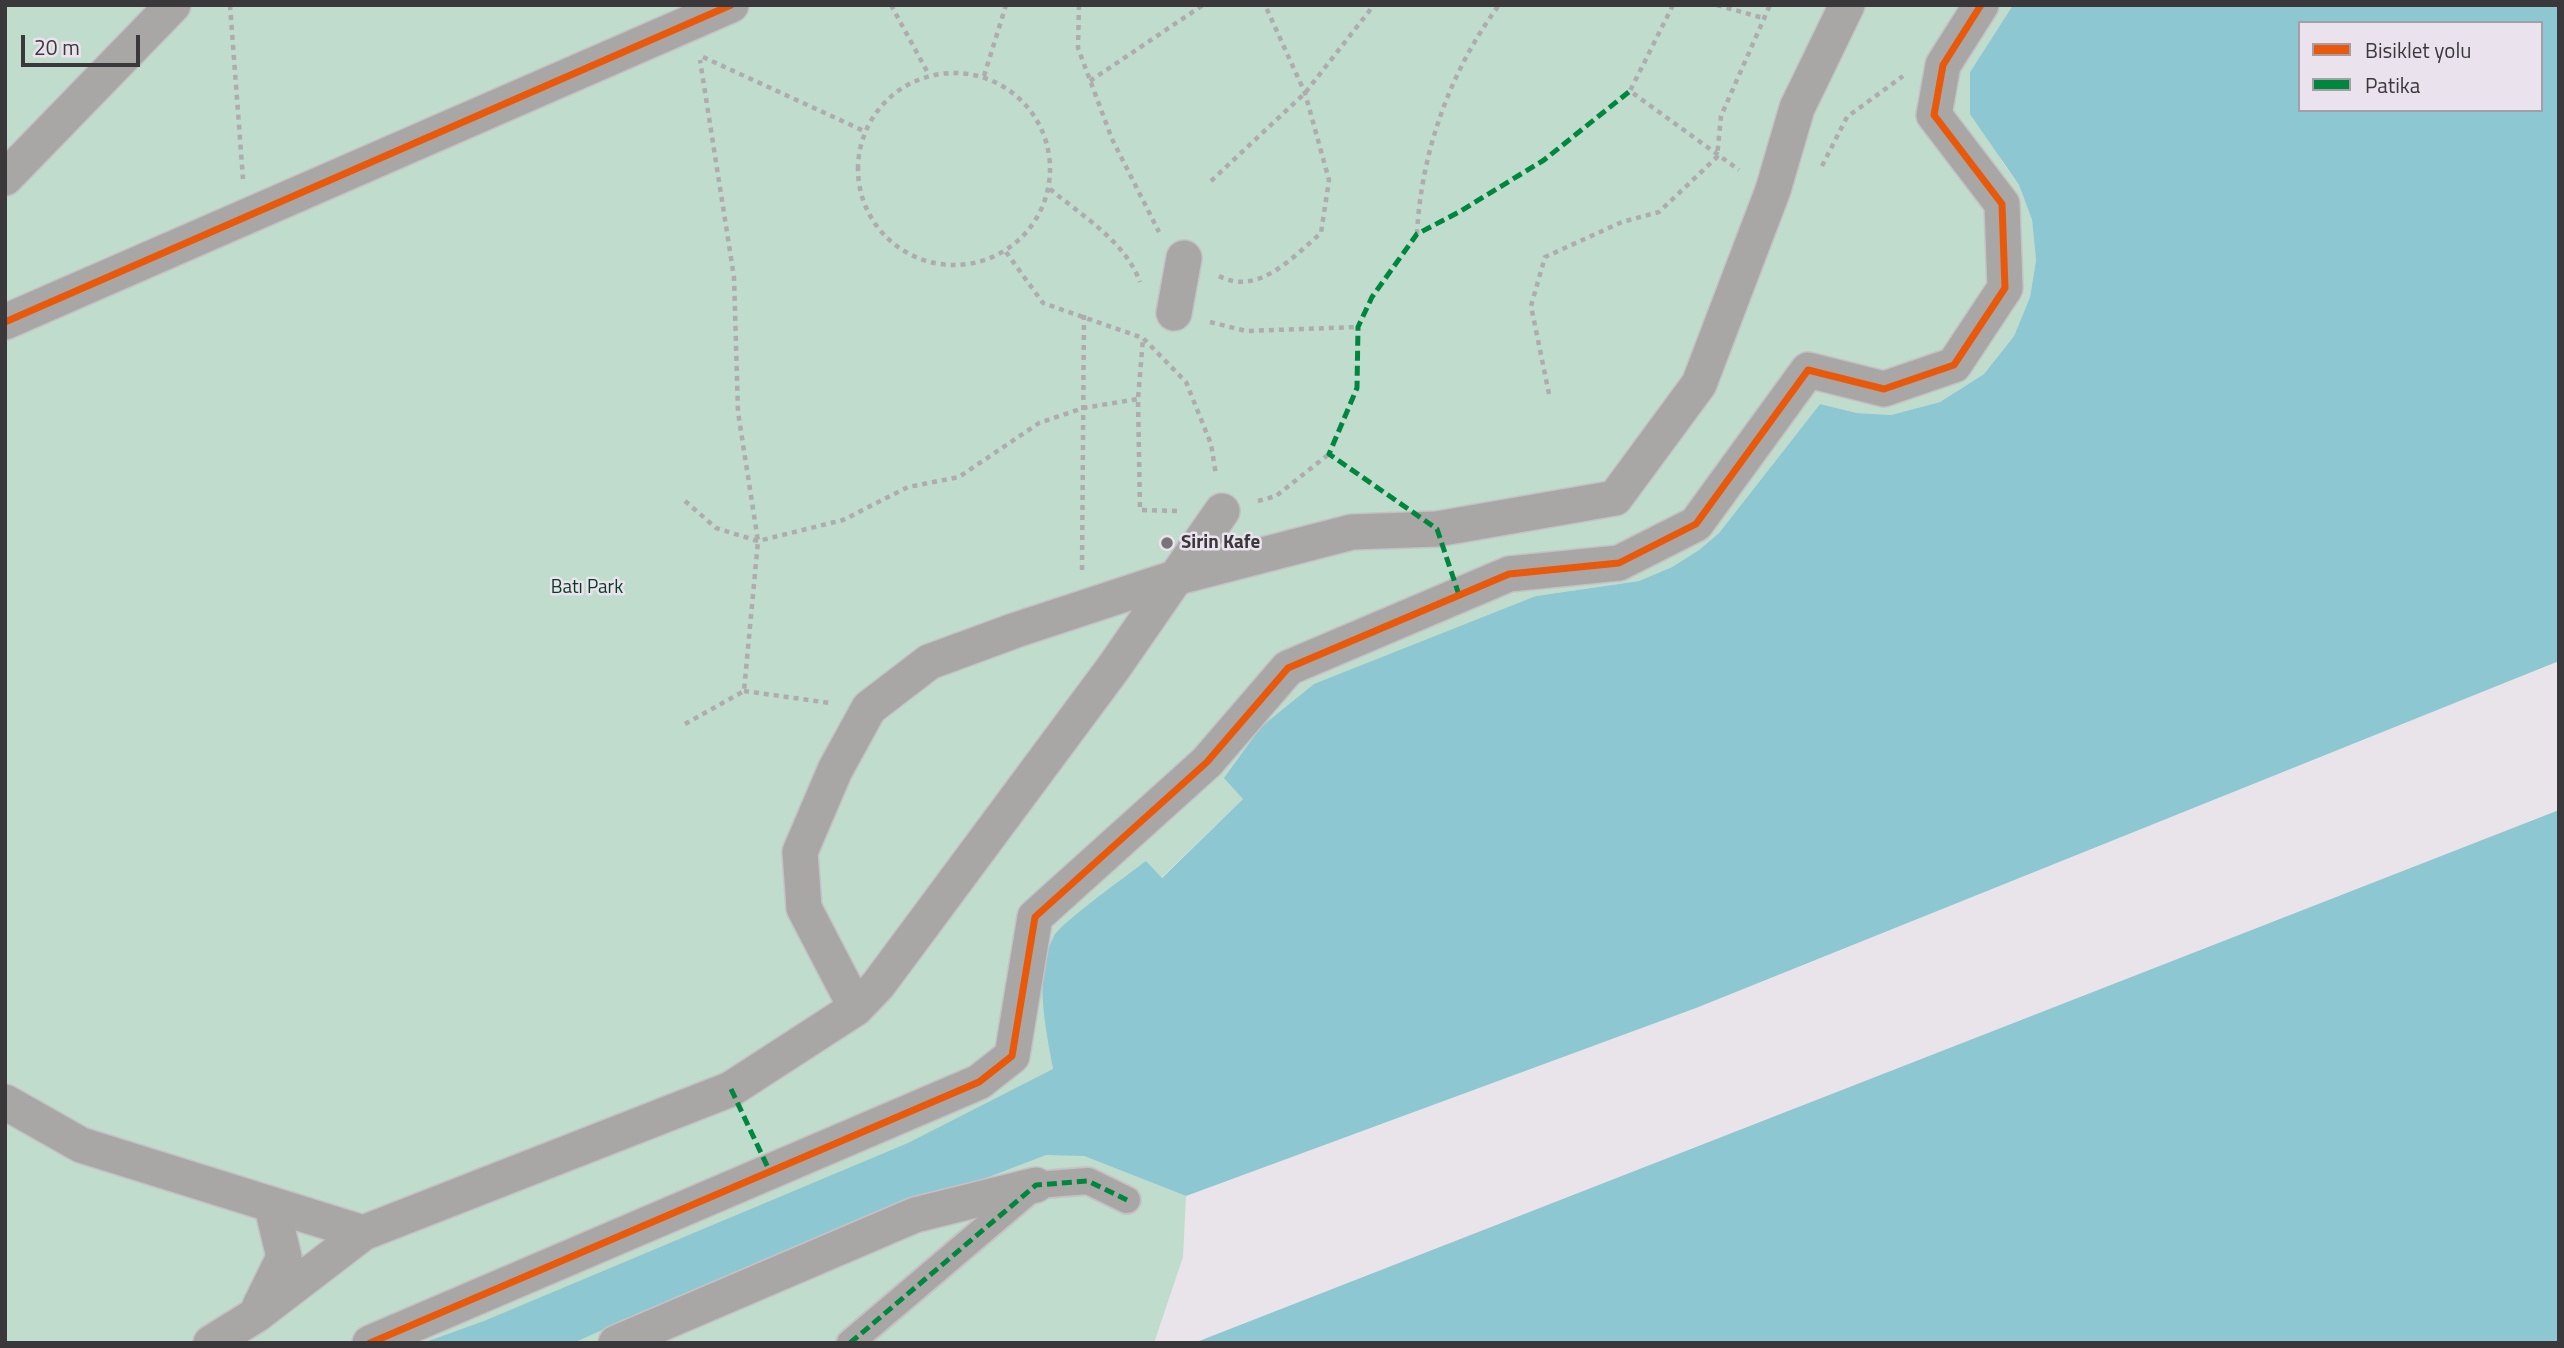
<!DOCTYPE html>
<meta charset="utf-8">
<style>
body{margin:0}
#map{position:relative;width:2564px;height:1348px;overflow:hidden;background:#e9e4ea;font-family:"Titillium Web",sans-serif}
canvas{display:block}
.frame{position:absolute;inset:0;border:7px solid #3b383c;pointer-events:none}
.legend{position:absolute;left:2298px;top:21px;width:245px;height:91px;box-sizing:border-box;background:#eae2ec;border:2px solid #a49ea6;margin:0;padding:9px 12px;list-style:none;font-size:21px;color:#3b383c}
.legend li{display:flex;align-items:center;gap:14px;height:35px}
.legend b{width:35px;border:2px solid #a49ea6}
.scale{position:absolute;left:21px;top:35px;width:119px;height:32px;box-sizing:border-box;border:4px solid #3b383c;border-top:0;padding-left:9px;font-size:21px;line-height:24px;white-space:nowrap;color:#3b383c;-webkit-text-stroke:5px #eae2ec;paint-order:stroke}
</style>
<div id="map">
<canvas width="2564" height="1348"></canvas>
<div class="frame"></div>
<ul class="legend">
<li><b style="height:9px;background:#e8590c"></b>Bisiklet yolu</li>
<li><b style="height:9px;background:#00873e"></b>Patika</li>
</ul>
<div class="scale">20 m</div>
</div>
<script>
const ctx = document.querySelector('canvas').getContext('2d');
ctx.lineJoin = 'round';
function fill(path, color) { ctx.fillStyle = color; ctx.fill(path, 'evenodd'); }
function strokePath(path, color, width, dash) { ctx.strokeStyle = color; ctx.lineWidth = width; ctx.lineCap = dash ? 'butt' : 'round'; ctx.setLineDash(dash || []); ctx.stroke(path); }
function write(font, color, halo, rows, align = 'center') {
  ctx.font = font + ' "Titillium Web",sans-serif'; ctx.lineWidth = 5; ctx.setLineDash([]); ctx.textBaseline = 'middle'; ctx.strokeStyle = halo; ctx.fillStyle = color; for (const [text, x, y, turn = 0] of rows) {
    ctx.save(); ctx.translate(x, y); ctx.rotate((+turn || 0) * Math.PI / 180); ctx.textAlign = isNaN(turn) ? turn : align; if (halo) ctx.strokeText(text, 0, 0); ctx.fillText(text, 0, 0); ctx.restore();
  }
}
fill(new Path2D(`
 M5,5h2008l-43,67 31,88 18,25 13,35 4,40 -6,37 -16,39 -30,38 -44,28 -49,13 -34,-2 -37,-9 -101,129 -20,17 -27,17 -33,14 -103,15 -292,202 -83,80 -15,-17 -100,100 -2,48 9,60 31,87 102,40 -3,61 -29,86h-1149z`), '#bfdccc');
fill(new Path2D(`
 M2013,5h546v656l-863,347 -510,188 -102,-40 -38,-1 -358,137 -115,51h-150l61,-22 424,-178 145,-74c-7,-41 -20,-94 1,-133 7,-13 75,-62 92,-75l16,17 81,-79 -19,-21 37,-51 53,-43 222,-88 103,-15 33,-14 27,-17 20,-17 101,-129 37,9 34,2 49,-13 44,-28 30,-38 16,-39 6,-37 -4,-40 -13,-35 -49,-71v-42zM2300,23h241v87h-241z
 M2559,810v533h-1365z`), '#8dc7d2');
const pedestrian = new Path2D(`
 M850,1343l186,-158 52,-4 39,19`);
const minor = new Path2D(`
 M5,178l168,-173
 M1174,313l10,-55
 M5,322l726,-317
 M856,1008l-52,-100 -4,-56 35,-82 34,-62 60,-46 87,-32 158,-52 178,-46 85,-3 178,-31 84,-114 74,-194 24,-82 50,-103
 M5,1102l76,43 282,88 368,-144 125,-81 22,-23 236,-318 108,-156
 M259,1308l25,-51 -12,-50
 M211,1343l45,-28 107,-82
 M370,1343l609,-261 33,-26 23,-139 172,-155 81,-94 221,-94 110,-11 77,-39 112,-154 76,19 70,-24 51,-77 -3,-84 -68,-89 9,-50 38,-60
 M616,1343l299,-128 121,-30`);
strokePath(pedestrian, '#c5c2c6', 30);
strokePath(minor, '#c5c2c6', 38);
strokePath(new Path2D(`
 M230,5l13,174
 M891,5l38,70
 M1079,5l-1,43 34,91 47,93
 M1673,5l-43,86 109,79
 M1717,5l46,13
 M703,57l161,74
 M858 169a96 96 0 1 1 192 0a96 96 0 1 1-192 0Z
 M984,76l22,-71
 M1090,81l113,-76
 M1822,166l25,-49 56,-41
 M1211,181l94,-88 69,-88
 M1050,189c32,27 75,52 90,93
 M1417,234c4,-81 33,-163 82,-229
 M1006,252l37,51 100,35
 M1219,276c39,21 75,-20 102,-43l8,-53 -24,-87 -40,-88
 M1210,322l36,9 112,-4
 M1549,394l-18,-88 14,-49 77,-35 37,-10 58,-55 4,-41 49,-111
 M685,501l31,27 42,13 85,-21 65,-33 51,-10 80,-54 44,-15 55,-9
 M1258,501l18,-5 53,-42
 M1177,511l-37,-1 -2,-111 5,-61 43,44 25,62 5,31
 M1082,570l2,-255
 M744,691l86,12
 M685,724l59,-33 14,-150 -20,-129 -4,-135 -34,-217`), '#aeacae', 4.5, [5, 5]);
strokePath(pedestrian, '#a8a7a6', 26);
strokePath(minor, '#a8a7a6', 35);
strokePath(new Path2D(`
 M1459,595l-22,-66 -108,-75 28,-66 1,-61 14,-30 45,-63 42,-22 85,-52 86,-69
 M731,1089l39,83
 M850,1343l186,-158 52,-4 39,19`), '#00873e', 5, [10, 5]);
strokePath(new Path2D(`
 M5,322l726,-317
 M370,1343l609,-261 33,-26 23,-139 172,-155 81,-94 221,-94 110,-11 77,-39 112,-154 76,19 70,-24 51,-77 -3,-84 -68,-89 9,-50 38,-60`), '#e8590c', 7);
for (const [x, y, r, color] of [
 [1167,543,7,"#787479"]
]) { const dot = new Path2D(); dot.arc(x, y, r, 0, 2 * Math.PI); ctx.fillStyle = color; ctx.fill(dot); strokePath(dot, '#eae2ec', 2.5); }
write('bold 19px', '#3b383c', '#eae2ec', [
 ["Sirin Kafe",1181,543]
], 'left');
write('19px', '#063c24', '#eae2ec', [
 ["Batı Park",587,588]
]);
</script>
